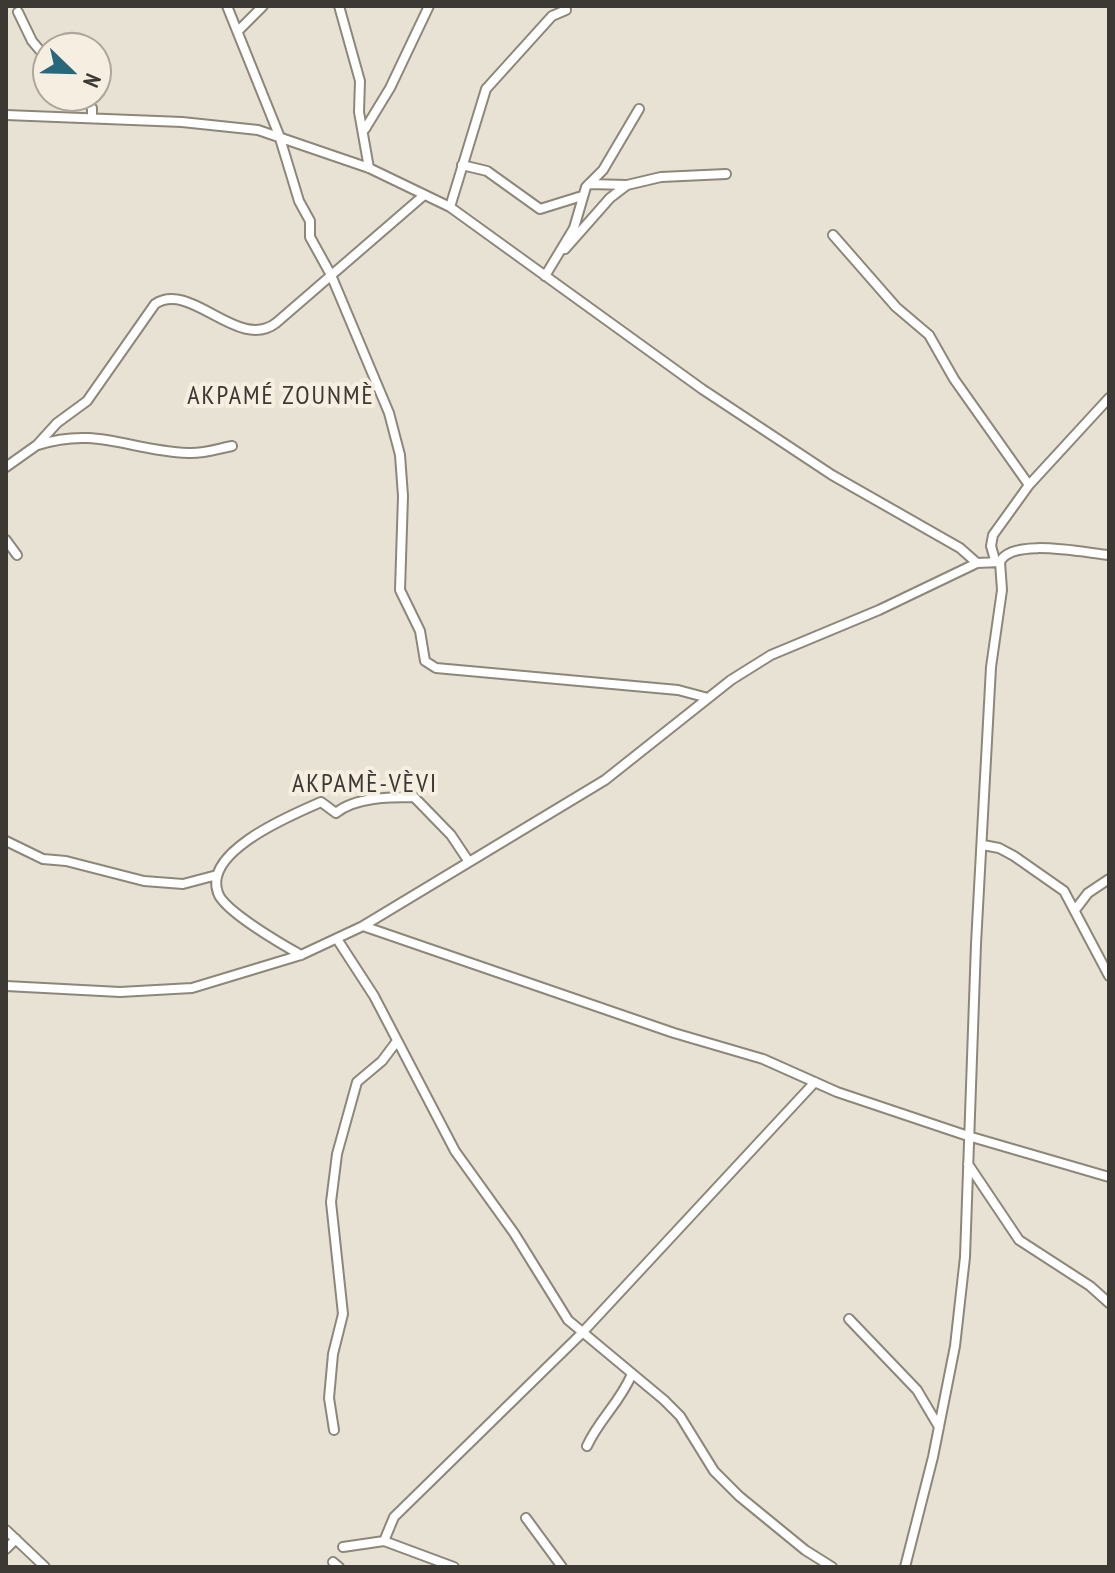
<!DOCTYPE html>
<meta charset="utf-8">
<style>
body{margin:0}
#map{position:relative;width:1115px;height:1573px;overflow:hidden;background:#e8e2d4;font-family:"PT Sans Narrow",sans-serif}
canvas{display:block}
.frame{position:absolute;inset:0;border:8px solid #3c3934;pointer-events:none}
.north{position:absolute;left:32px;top:32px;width:80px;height:80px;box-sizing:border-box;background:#f6efe1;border:2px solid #aca69c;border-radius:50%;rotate:113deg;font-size:22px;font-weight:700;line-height:32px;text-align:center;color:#3c3934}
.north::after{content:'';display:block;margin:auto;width:28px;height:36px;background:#28687d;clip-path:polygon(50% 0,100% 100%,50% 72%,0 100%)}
</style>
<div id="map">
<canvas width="1115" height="1573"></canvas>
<div class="frame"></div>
<div class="north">N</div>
</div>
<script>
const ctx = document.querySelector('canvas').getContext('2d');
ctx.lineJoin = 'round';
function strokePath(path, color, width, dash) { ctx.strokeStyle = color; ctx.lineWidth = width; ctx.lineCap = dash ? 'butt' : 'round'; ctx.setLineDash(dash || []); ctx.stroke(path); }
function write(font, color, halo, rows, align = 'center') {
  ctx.font = font + ' "PT Sans Narrow",sans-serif'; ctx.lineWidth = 8; ctx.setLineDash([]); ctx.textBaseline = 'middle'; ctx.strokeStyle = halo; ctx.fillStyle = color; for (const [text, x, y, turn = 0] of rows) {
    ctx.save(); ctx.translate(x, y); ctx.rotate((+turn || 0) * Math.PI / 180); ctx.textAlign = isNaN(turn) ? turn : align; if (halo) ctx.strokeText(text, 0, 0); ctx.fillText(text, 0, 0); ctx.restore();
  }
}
const street = new Path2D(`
 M227,6l52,129 20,66 11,20v16l21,38 58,138 11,42 3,41 -3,94 20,41 5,30 11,7 242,22 30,8
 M339,6l21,75 -1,31 10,56
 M18,12l14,29 16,19
 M239,30l24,-24
 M82,96l10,12v9
 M6,115l176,7 76,8 111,38 81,39 252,182 130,86 128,73 17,15
 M365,129l25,-41 39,-82
 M462,165l25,6 53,38 42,-13
 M589,184l38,1 34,-8 65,-3
 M450,207l36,-118 66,-73 14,-6
 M833,235l63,72 33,28 25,44 75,106
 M565,249l45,-51 17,-13
 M545,276l29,-48 12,-41 17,-17 36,-61
 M38,445c59,-19 92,6 150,8 15,1 29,-4 44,-7
 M6,467l31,-22 20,-22 30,-22 68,-97c36,-24 83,48 121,19l147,-127
 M6,540l11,15
 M995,560l-4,-14 2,-11 36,-50 80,-87
 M6,841l37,18 23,2 78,20 39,3 34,-9
 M983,845l16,3 15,8 50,35 45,85
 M1075,910l13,-17 21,-14
 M363,926l311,107 89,26 74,33 131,44 141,41
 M337,939l37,57 81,155 59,82 54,87 96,80 16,16 34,55 25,25 66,54 27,17
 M301,955c-18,-10 -77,-44 -83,-62 -16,-42 76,-79 103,-91l15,11c19,-16 55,-16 78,-16l37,38 18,27
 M6,986l114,6 72,-4 109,-33 62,-29 242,-146 126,-100 40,-25 108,-45 98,-47 23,-1
 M968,1164l51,76 71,46 19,17
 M849,1319l68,71 22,37
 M334,1430l-5,-32 4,-44 10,-40 -12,-112 6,-48 20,-72 25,-21 15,-20
 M587,1446c13,-28 32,-42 45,-72
 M526,1518l36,49
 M6,1530l39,37
 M384,1541l10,-24 187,-183 234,-252
 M343,1547l41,-6 70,26
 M6,1549l10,-10
 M333,1562l6,5
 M905,1567l28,-110 22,-111 10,-89 11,-313 15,-277 11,-77 -2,-28c11,-25 85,-9 109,-7`);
strokePath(street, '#8d877a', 12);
strokePath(street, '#fff', 8);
ctx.letterSpacing = '2px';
write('26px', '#3c3934', '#f6efe1', [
 ["AKPAMÉ ZOUNMÈ",281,397],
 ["AKPAMÈ-VÈVI",365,785]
]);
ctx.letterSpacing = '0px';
</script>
